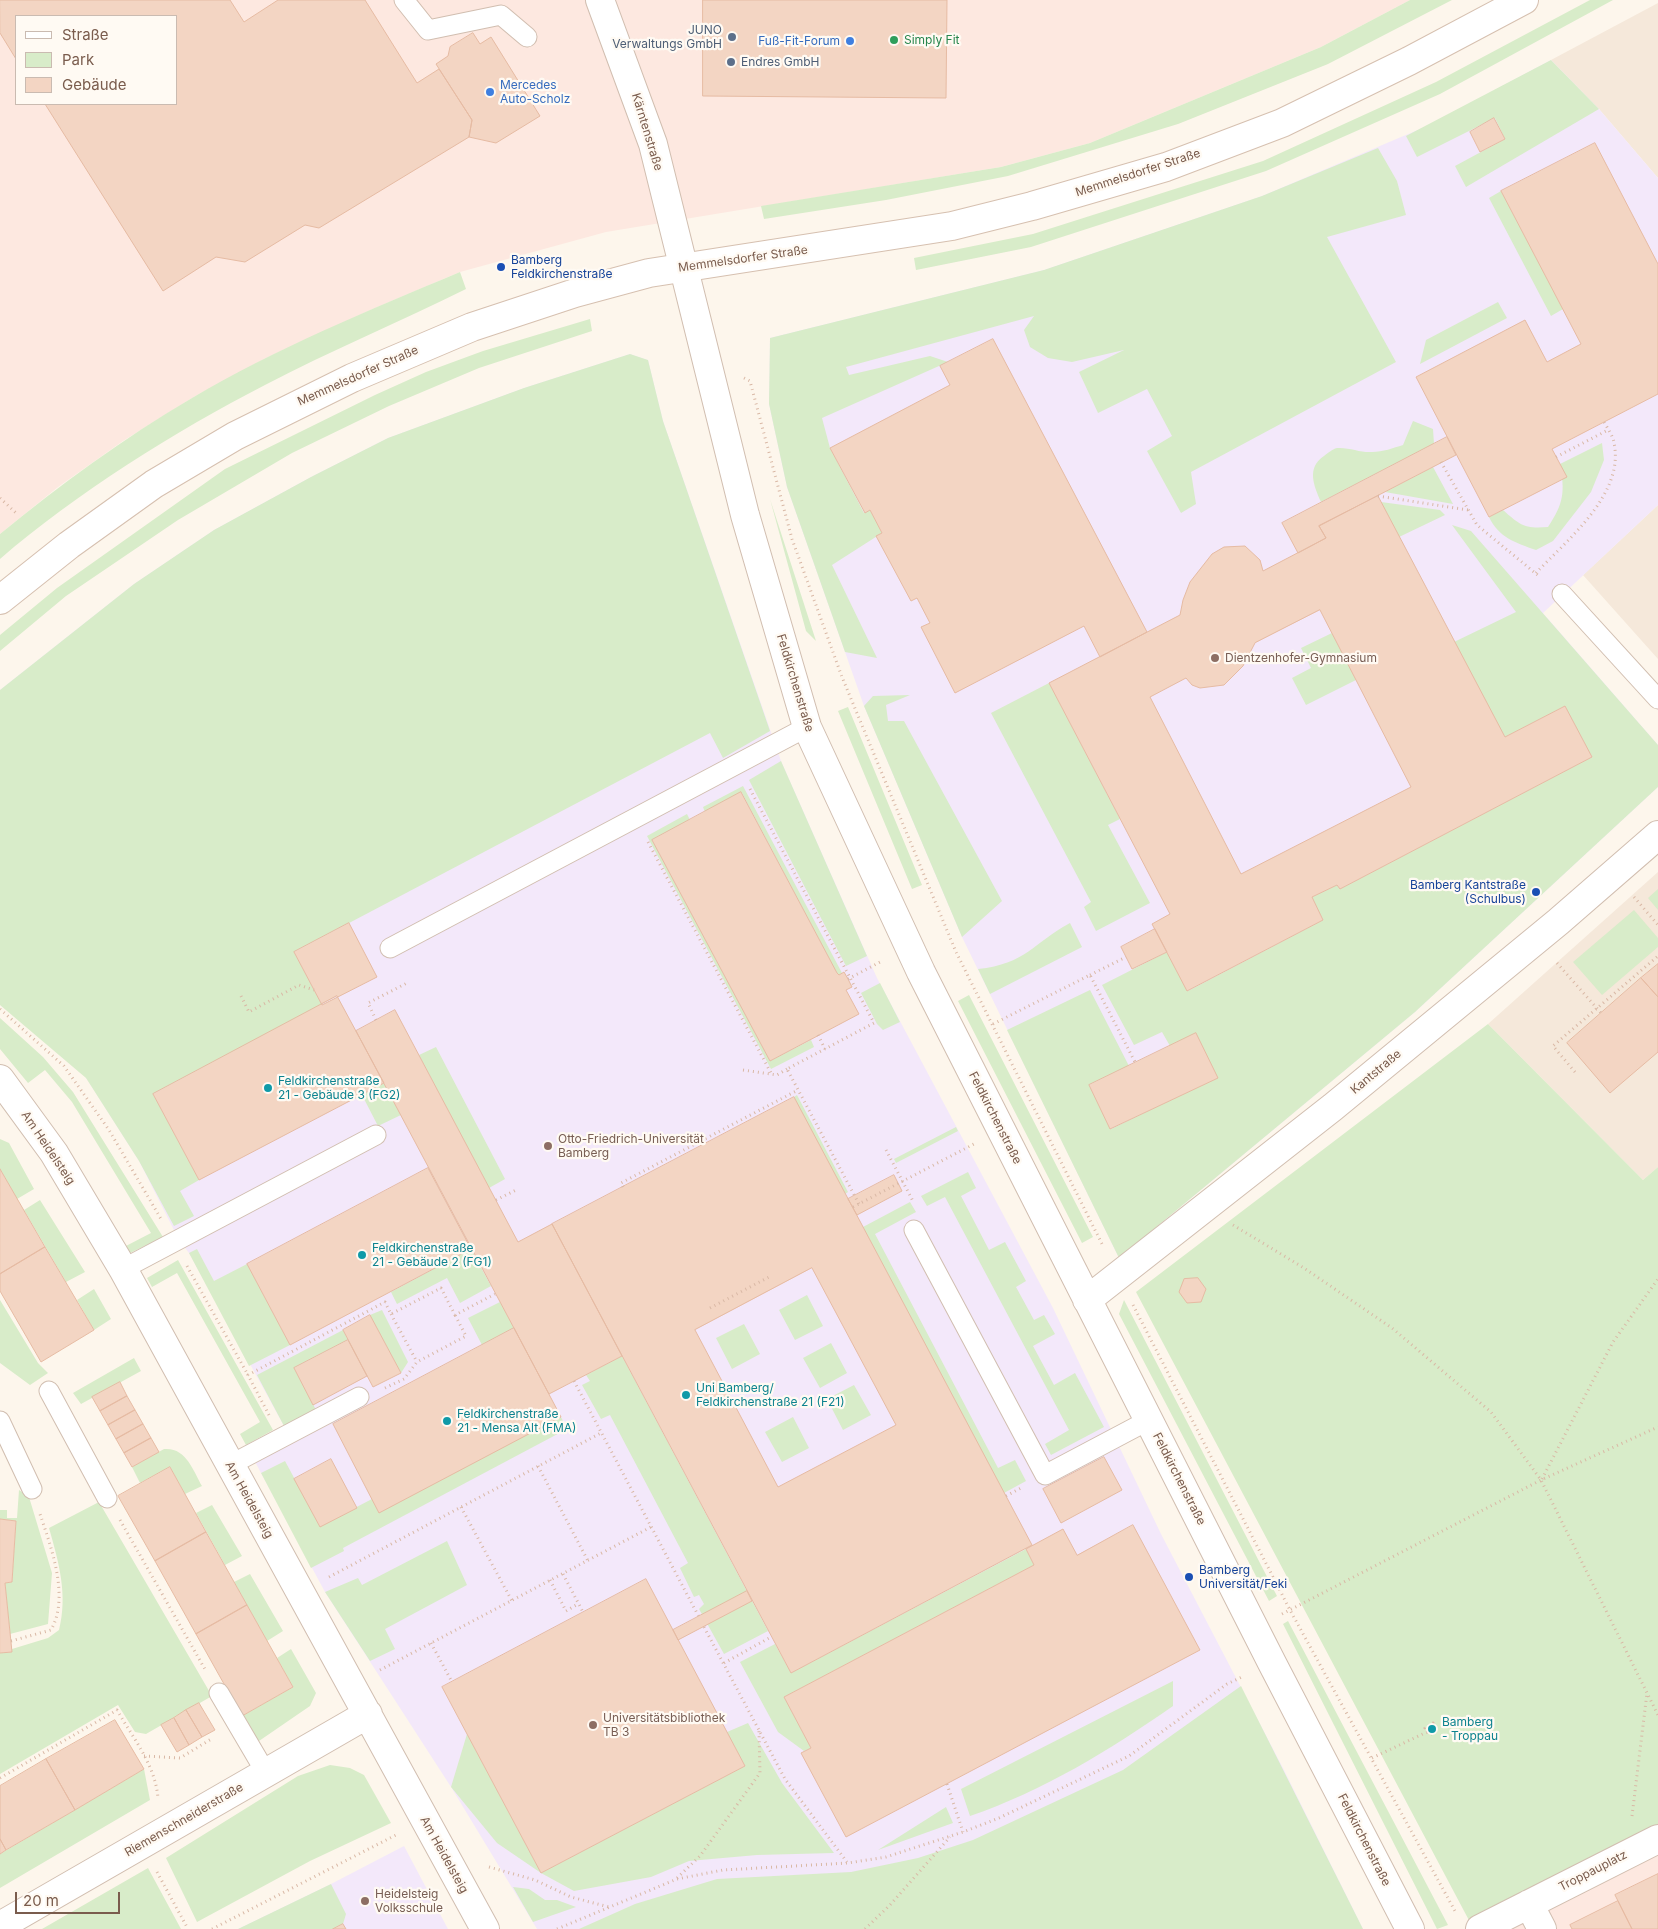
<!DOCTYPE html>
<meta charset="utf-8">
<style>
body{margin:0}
#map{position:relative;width:1658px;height:1929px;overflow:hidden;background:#fdf6ec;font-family:Inter,sans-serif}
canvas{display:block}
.legend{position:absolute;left:15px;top:15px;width:162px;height:90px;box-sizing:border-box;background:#fffaf3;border:1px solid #cabbb1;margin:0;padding:6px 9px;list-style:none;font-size:15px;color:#7a5c4d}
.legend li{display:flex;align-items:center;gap:10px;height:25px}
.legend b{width:25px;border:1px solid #cabbb1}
.scale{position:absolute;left:15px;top:1892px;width:105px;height:22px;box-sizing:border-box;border:2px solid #7a5c4d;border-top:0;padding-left:6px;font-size:15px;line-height:18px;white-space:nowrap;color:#7a5c4d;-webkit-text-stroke:4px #fffaf3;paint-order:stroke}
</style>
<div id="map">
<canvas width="1658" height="1929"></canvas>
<ul class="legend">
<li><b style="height:6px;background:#fff"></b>Straße</li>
<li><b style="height:14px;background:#d8ecc9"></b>Park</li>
<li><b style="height:14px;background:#f3d5c3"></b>Gebäude</li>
</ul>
<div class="scale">20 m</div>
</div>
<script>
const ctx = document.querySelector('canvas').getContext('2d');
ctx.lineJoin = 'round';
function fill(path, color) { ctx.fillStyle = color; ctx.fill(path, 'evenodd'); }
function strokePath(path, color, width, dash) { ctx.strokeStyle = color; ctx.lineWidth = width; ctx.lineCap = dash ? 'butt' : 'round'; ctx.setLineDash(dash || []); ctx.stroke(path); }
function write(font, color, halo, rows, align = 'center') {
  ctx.font = font + ' Inter,sans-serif'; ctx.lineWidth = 4.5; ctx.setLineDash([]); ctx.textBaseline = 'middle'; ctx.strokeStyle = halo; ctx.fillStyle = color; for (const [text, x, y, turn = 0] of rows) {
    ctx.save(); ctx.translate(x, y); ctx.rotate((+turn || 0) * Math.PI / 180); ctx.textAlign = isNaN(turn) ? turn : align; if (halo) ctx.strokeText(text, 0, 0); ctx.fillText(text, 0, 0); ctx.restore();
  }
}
fill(new Path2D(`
 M1658,3v175l-59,-69 -48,-49z
 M1658,505v154l-75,-84z
 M1658,872v295l-15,13 -155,-156z`), '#f5e8da');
fill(new Path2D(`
 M0,0h1410l-89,47 -231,96 -89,24 -395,65 -146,40 -85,36 -107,49 -76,41 -69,43 -65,46 -58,47zM16,16h160v88h-160z
 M1658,1833v96h-192z`), '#fde8e0');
fill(new Path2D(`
 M1551,60l48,49 59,69v327l-115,108 115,132v42l-243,225 -296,246 -157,-321 -98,-231 -77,-219 -18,-83 1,-66 274,-68 218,-74 165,-70z
 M630,354l18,6 15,61 118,340 96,217 176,330 108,226 122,234 80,161h-826l-86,-142 -126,-195 -79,-147 38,-19 -95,-173 -10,-13 -40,-79 -92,-145 -47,-326 134,-106 80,-54 97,-53 77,-39 136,-50z
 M404,1846l44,83h-210l93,-45z`), '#f3e8fa');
fill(new Path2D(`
 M1410,0h42l-124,64 -150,60 -170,52 -122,24 -122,19 -3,-13 240,-39 89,-24 231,-96z
 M1590,0h23l-173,94 -174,77 -235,76 -115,23 -2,-12 119,-24 230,-73 173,-79z
 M1551,60l48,49 -133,78 -11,-21 50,-27 -10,-21 -78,39 -11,-21z
 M1378,148l19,33 9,34 -79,22 69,125 -205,110 5,32 -15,9 -34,-62 25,-15 -25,-47 -49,24 -19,-41 45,-22 -52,12 -24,-4 -18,-11 -6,-17 10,-14 -188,51 3,8 81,-19 18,6 -126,56 8,30 34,65 6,-3 12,23 -50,32 45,93 -32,-6 -58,-165 -18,-83 1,-66 274,-68 218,-74z
 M1501,191l62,118 -12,7 -62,-118z
 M460,272l6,17c-67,33 -136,62 -201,96 -88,45 -190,109 -265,174v-25c61,-50 124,-96 192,-136 85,-50 177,-88 268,-126z
 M1498,302l9,16 -87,46 6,-24z
 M590,319l2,12 -113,37 -90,38 -97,47 -114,67 -112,76 -66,55v-16l57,-47 168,-119 150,-74 51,-23 57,-21z
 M630,354l18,6 15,61 107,310 -47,27 -13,-25 -416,219 28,53 -169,89 46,86 -19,11 14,25 -20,10 -35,-65 -53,-83 -86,-73v-315l134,-106 80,-54 97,-53 77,-39 136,-50z
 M1413,421l20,8 1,15 -113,58c-7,-16 -15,-34 3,-46 3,-2 8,-7 13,-8 12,-1 24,5 35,4 11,0 21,-4 31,-7z
 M1602,443l2,17 -13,32 -38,49 -17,9c-20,-7 -38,-13 -47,-33l14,-7c17,15 21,19 45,17 16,-24 17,-35 12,-63z
 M1433,467l20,37 -68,-12z
 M770,499l46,142 -10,-10z
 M1381,502l59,8 5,5 -46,22z
 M1452,525l19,6 187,214v42l-243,225 -296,246 -112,-228 83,-40 39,76 -40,19 22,44 107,-52 -48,-31 -8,-14 -28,13 -32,-60 65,-33 21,39 135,-71 -11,-23 25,-12 3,4 252,-132 -27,-51 -60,31 -51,-95 62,-30z
 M1332,633l24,47 -50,25 -14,-27 19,-10 -10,-20z
 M1049,683l71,136 -12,6 42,78 -54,28 -12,-24 7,-5 -100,-189z
 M910,695l-24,10 2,16h16l98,180 -40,36 -98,-231 9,-10z
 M848,707l74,178 -10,4 -74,-178z
 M781,761l86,195 -21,10 -97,-186z
 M743,786l99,187 -3,2 -2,-2 -95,-180 -37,19 -2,-5z
 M687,814l3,6 -38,20 118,221 41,-21 3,7 -43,22 -124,-233z
 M1658,889v21l-10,-12z
 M1634,910l24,28v9l-56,48 -29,-33z
 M1070,923l12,24 -92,47 -12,-25c48,-5 55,-26 92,-46z
 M880,983l20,39 -17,8 -6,-6 -16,-31z
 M969,995l124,242 -11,6 -124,-242z
 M0,1018l43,39 30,35 90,145 -35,17 -4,-7 27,-14 -79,-131 -27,-32 -17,13 -28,-34z
 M1488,1024l155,156 15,-13v666l-186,93 -336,-634z
 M436,1047l69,132 -16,9 -70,-133z
 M384,1083l17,32 -23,11 -16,-31z
 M797,1095l51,97 -3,2 -51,-97z
 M956,1127l2,4 -62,32 -2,-4z
 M0,1139l9,4 25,46 -17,10 -17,-30z
 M968,1172l8,16 -15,8 28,54 16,-8 21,39 -10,6 18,33 10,-5 11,19 -22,12 21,39 21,-12 29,54 -53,28 -6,-11 24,-14 -124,-233 -18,9 -6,-10z
 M40,1200l45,72 -19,10 -42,-72z
 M910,1202l6,10 -41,22 123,234 17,-8 11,21 -22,12 -141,-266z
 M197,1249l17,32 33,-17 43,81 -41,21 -60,-113z
 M471,1249l20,37 -31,17 -13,-25 -50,26 -6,-12z
 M178,1260l95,170 -27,15 -6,-11 20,-12 -83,-149 -25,14 -5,-9z
 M94,1289l17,30 -17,11 -17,-30z
 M807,1295l16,31 -28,14 -16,-30z
 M0,1300l38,63 10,10 -18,12 -30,-22z
 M1124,1300l153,296 -8,5 -150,-287z
 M500,1302l14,26 -32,17 -14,-27z
 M382,1310l26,52 -7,11 -31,-58z
 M744,1324l16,30 -28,15 -16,-31z
 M343,1330l5,10 -54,28 22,42 -32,16 -27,-51z
 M831,1343l16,30 -27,15 -17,-30z
 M622,1356l146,275 -44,23 -25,-45 5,-5 -5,-9 -5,2 -14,-29 8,-5 -78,-148 -9,4 -19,-34 8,-4 -4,-6z
 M134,1358l7,13 -60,33 -8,-11z
 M854,1385l17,30 -28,15 -16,-31z
 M561,1417l6,12 -224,119 1,3 -33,17 -50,-95 24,-12 35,65 52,-27z
 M793,1417l16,31 -27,14 -17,-30z
 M164,1449c22,-2 29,21 38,37l-17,8 -15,-27 -30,16 -8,-16z
 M19,1490l10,7 23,76 -4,51 -38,10 -5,-51 7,-1 4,-61 -16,-2v-9h7v8h10z
 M99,1502l113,194 -66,38 -11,-2 -17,-27 -118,69v-121l12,-1v-3l36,-11 11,-8c9,-35 0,-67 -10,-102z
 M212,1505l30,51 -17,9 -29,-52z
 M447,1541l20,44 -82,44 10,20 -25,12 -45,-69 33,-14 4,7z
 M1026,1549l8,16 -250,132 27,51 -7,3 -26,-19 -38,-70 35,-18 16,29z
 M250,1574l33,57 -16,10 -33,-59z
 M1288,1621l160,304 -11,4 -154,-305z
 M291,1649l25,44 -6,13 -51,35 -17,-25 51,-29 -16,-29z
 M1173,1681v25c-63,44 -130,85 -203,110l-9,-27z
 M1241,1686l122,243h-784l56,-25 82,-25 134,-7 67,-14 55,-18 150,-70z
 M748,1723l34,60 52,70 -77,2 -68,6 -38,16 -77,14 -33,-18 -44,-30 -46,-56 16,-53 74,139 204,-107 -18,-34z
 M330,1765l20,3 14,7 27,48 -81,38 -113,61 -31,-64 132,-82z
 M144,1769l6,31 -150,88v-34z
 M946,1807l7,16 -75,27z
 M148,1868l33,61h-139z
 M331,1884l15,30 -3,10 -10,5h-95z
 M513,1887l16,2 16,11h12l19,7 -43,15z`), '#d8ecc9');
const building = new Path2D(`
 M0,0h230l14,22 34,-22h87l52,83 22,-14 33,51 -3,17 -150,91 -14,-3 -60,37 -29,-5 -53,34 -118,-187h131v-88h-160v43l-16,-26z
 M703,0h244l-1,98 -243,-2z
 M473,33l7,11 11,-7 49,79 -44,27 -27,-6 3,-17 -36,-56 12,-8 2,-9z
 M1494,118l11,21 -25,13 -10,-20z
 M1595,143l63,121v130l-106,55 15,28 -78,40 -73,-140 109,-57 22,42 34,-18 -80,-153z
 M993,339l154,293 -47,25 -16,-31 -129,67 -34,-66 9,-4 -13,-25 -6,3 -35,-65 6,-3 -12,-23 -5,3 -35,-65 120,-63 -10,-19z
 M1447,437l9,18 -137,71 7,12 -28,15 -16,-30z
 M1378,496l127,241 60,-31 27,51 -252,132 -3,-4 -25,12 11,23 -136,71 -35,-67 18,-10 -121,-231 131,-68 3,-15 7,-18 22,-28 12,-7 21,-1 15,14 3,11 63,-33 -7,-12zM1320,610l91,177 -170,87 -91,-177 36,-19 6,7 8,3 24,-3 19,-19 12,-23z
 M741,792l96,181 2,2 5,-3 4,7 4,8 -6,3 13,24 -89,47 -118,-221z
 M349,923l28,54 -55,28 -28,-53z
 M1155,929l12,23 -35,17 -11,-22z
 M1658,964v33l-17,-19z
 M1641,978l17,19v55l-48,41 -43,-50z
 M337,996l47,87 -185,97 -46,-86z
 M395,1010l123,232 34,-18 70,132 -73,38 -193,-363z
 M1196,1033l22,45 -108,51 -21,-44z
 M794,1097l238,448 -241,128 -239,-449zM812,1268l84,157 -118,62 -83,-157z
 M428,1168l43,81 -181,96 -43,-81z
 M0,1169l45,78 -45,27z
 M894,1175l8,16 -45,24 -9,-16z
 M45,1247l49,83 -53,32 -41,-71v-17z
 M1198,1278l8,11 -5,13 -14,1 -8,-11 5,-13z
 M370,1315l31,58 -28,14 -30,-57z
 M514,1328l47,89 -182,96 -46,-89z
 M348,1340l19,36 -54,29 -19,-37z
 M120,1382l7,14 -27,15 -8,-14z
 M127,1396l8,14 -27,15 -8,-14z
 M135,1410l8,14 -27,15 -8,-14z
 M143,1424l8,14 -27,15 -8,-14z
 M151,1438l8,14 -27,15 -8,-14z
 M1104,1457l18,33 -61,33 -18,-34z
 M331,1459l26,49 -37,19 -26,-48z
 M170,1467l36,65 -51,29 -37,-65z
 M0,1519l16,2 -4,61 -7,1 7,69 -12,1z
 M1133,1525l67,125 -354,187 -45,-84 10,-5 -27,-51 250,-132 -8,-16 37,-20 14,26z
 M206,1532l41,73 -51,29 -41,-73z
 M646,1579l99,187 -204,107 -99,-186z
 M747,1591l5,10 -74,39 -5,-10z
 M247,1605l46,82 -51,29 -46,-82z
 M199,1703l16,27 -13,7 -16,-27z
 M186,1710l16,27 -13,8 -15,-27z
 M174,1718l15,27 -12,7 -16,-27z
 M115,1720l29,49 -69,41 -29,-51z
 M46,1759l29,51 -69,40 -6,-11v-53z
 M0,1839l6,11 -6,4z
 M1658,1874v55h-26l-17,-34z
 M1618,1901l14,28h-60l-2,-4z
 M343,1924l3,5h-13z`);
fill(building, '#f3d5c3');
strokePath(building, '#e6bba3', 1);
const service = new Path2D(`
 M404,0l24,30 73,-15 26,22
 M1562,594l96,105
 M390,948l417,-221
 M914,1230l131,245 104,-55
 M123,1269l253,-134
 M49,1391l58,107
 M0,1421l32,68
 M230,1465l129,-68
 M219,1693l47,80`);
const pedestrian = new Path2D(`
 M1529,1904l13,25
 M1480,1929l178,-90`);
const minor = new Path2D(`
 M600,0l53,144 92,371 62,212 114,245 351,691 138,266
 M0,1079l54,74 69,116 362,660
 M1087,1300l246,-193 225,-185 100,-87
 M0,1926l368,-212`);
const secondary = new Path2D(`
 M0,600l69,-55 85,-61 81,-48 117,-58 120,-51 103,-34 74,-20 303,-47 80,-20 134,-39 116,-44 127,-62 115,-61`);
strokePath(service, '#d1beb0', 21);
strokePath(pedestrian, '#d1beb0', 30);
strokePath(minor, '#d1beb0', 30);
strokePath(secondary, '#d6c0b0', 30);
strokePath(new Path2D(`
 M744,378l6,3 42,158 50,138 114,275 147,294
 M1556,457l52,-27
 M1441,462l36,63 63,52
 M1378,496l90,14
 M0,498l16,15
 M1536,573c31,-33 89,-79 78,-130 -1,-7 -6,-14 -10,-21
 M750,789l124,234 -87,46 72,135
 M648,842l123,231
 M1634,897l24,28
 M1557,963l44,50
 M1090,975l36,-18
 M848,979l34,-18
 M241,996l8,16 50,-27 15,5
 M0,1009l64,57 45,64 52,89
 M376,1020l-8,-17 41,-21
 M993,1024l97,-49 45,87
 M818,1035l7,14
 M743,1070l34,5 10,-6
 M1575,1072l-22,-26 105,-90
 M886,1150l28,53
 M623,1187l-2,-4 177,-93
 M496,1200l22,-11
 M853,1207l121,-63
 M1233,1225l71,43 88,60 99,84 50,68 117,235
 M187,1266l61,109
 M1133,1305l157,305 165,301
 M710,1308l59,-31
 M391,1314l26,48
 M574,1381l125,236
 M385,1388l19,-9 13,-17 49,-26 -11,-21
 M269,1415l-21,-40 137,-73 6,12 50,-26 14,27 40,-21
 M538,1466l50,95
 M1542,1479l71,-137 45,-63
 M1006,1496l15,-8
 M461,1507l51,94
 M120,1520l86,151
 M563,1574l20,38
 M329,1577l272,-144
 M550,1580l16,31 12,-7
 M1282,1614l259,-134 117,-53
 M704,1627l81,152 62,83
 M11,1641l40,-11c19,-33 0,-83 -11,-116
 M431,1643l21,39
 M724,1663l47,-26
 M380,1670l271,-143
 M1433,1723l4,8 -8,4 -4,-7z
 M144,1756l36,2 33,-20
 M1372,1758l55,-26
 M0,1778l117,-68c16,28 39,56 41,89
 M947,1784l16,48
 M1632,1816l15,-123
 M489,1867l46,13 36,17 38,10
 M157,1872l31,57
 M677,1878l23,-22 60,-83 -1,-42
 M212,1929l184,-94
 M557,1929l120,-50 46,-9 125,-7 38,-6 77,-25 36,-14 130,-62 98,-72 17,-8
 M865,1929l25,-24 60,-68`), '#d9b8a5', 3, [1, 4]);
strokePath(service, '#fff', 19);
strokePath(pedestrian, '#fff', 28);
strokePath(minor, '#fff', 28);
strokePath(secondary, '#fff', 28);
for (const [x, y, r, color] of [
 [732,37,5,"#5c6f8a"],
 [894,40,5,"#2e9e5b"],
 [850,41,5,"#3f7fe0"],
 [731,62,5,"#5c6f8a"],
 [490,92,5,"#3f7fe0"],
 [501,267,5,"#1a4fb4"],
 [1215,658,5,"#8d6e63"],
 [1536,892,5,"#1a4fb4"],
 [268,1088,5,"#0f9aa8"],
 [548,1146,5,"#8d6e63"],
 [362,1255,5,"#0f9aa8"],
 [686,1395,5,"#0f9aa8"],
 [447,1421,5,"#0f9aa8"],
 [1189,1577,5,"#1a4fb4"],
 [593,1725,5,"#8d6e63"],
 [1432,1729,5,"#0f9aa8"],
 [365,1901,5,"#8d6e63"]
]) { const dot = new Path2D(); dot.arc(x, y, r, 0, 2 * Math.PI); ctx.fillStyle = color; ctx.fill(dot); strokePath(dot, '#fffaf3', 2); }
write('12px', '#4e5e75', '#fffaf3', [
 ["JUNO",722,30],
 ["Verwaltungs GmbH",722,44],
 ["Endres GmbH",741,62,"left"]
], 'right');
write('12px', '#27864d', '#fffaf3', [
 ["Simply Fit",904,40]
], 'left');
write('12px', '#366cbe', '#fffaf3', [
 ["Fuß-Fit-Forum",840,41],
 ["Mercedes",500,85,"left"],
 ["Auto-Scholz",500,99,"left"]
], 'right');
write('12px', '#7a5c4d', '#fffaf3', [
 ["Kärntenstraße",647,132,73],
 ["Memmelsdorfer Straße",1138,173,-18],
 ["Memmelsdorfer Straße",743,259,-8],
 ["Memmelsdorfer Straße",358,376,-24],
 ["Feldkirchenstraße",795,683,73],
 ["Kantstraße",1376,1072,-40],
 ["Feldkirchenstraße",995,1118,63],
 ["Am Heidelsteig",48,1148,56],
 ["Feldkirchenstraße",1179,1479,63],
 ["Am Heidelsteig",249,1500,61],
 ["Riemenschneiderstraße",184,1820,-30],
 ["Feldkirchenstraße",1364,1840,63],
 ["Am Heidelsteig",444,1855,61],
 ["Troppauplatz",1593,1871,-27]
]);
write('12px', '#164399', '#fffaf3', [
 ["Bamberg",511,260],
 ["Feldkirchenstraße",511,274],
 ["Bamberg Kantstraße",1526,885,"right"],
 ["(Schulbus)",1526,899,"right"],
 ["Bamberg",1199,1570],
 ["Universität/Feki",1199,1584]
], 'left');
write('12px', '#785e54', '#fffaf3', [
 ["Dientzenhofer-Gymnasium",1225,658],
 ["Otto-Friedrich-Universität",558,1139],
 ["Bamberg",558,1153],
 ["Universitätsbibliothek",603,1718],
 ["TB 3",603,1732],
 ["Heidelsteig",375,1894],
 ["Volksschule",375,1908]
], 'left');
write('12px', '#0d838f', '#fffaf3', [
 ["Feldkirchenstraße",278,1081],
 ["21 - Gebäude 3 (FG2)",278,1095],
 ["Feldkirchenstraße",372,1248],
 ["21 - Gebäude 2 (FG1)",372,1262],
 ["Uni Bamberg/",696,1388],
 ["Feldkirchenstraße 21 (F21)",696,1402],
 ["Feldkirchenstraße",457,1414],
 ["21 - Mensa Alt (FMA)",457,1428],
 ["Bamberg",1442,1722],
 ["- Troppau",1442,1736]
], 'left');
</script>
